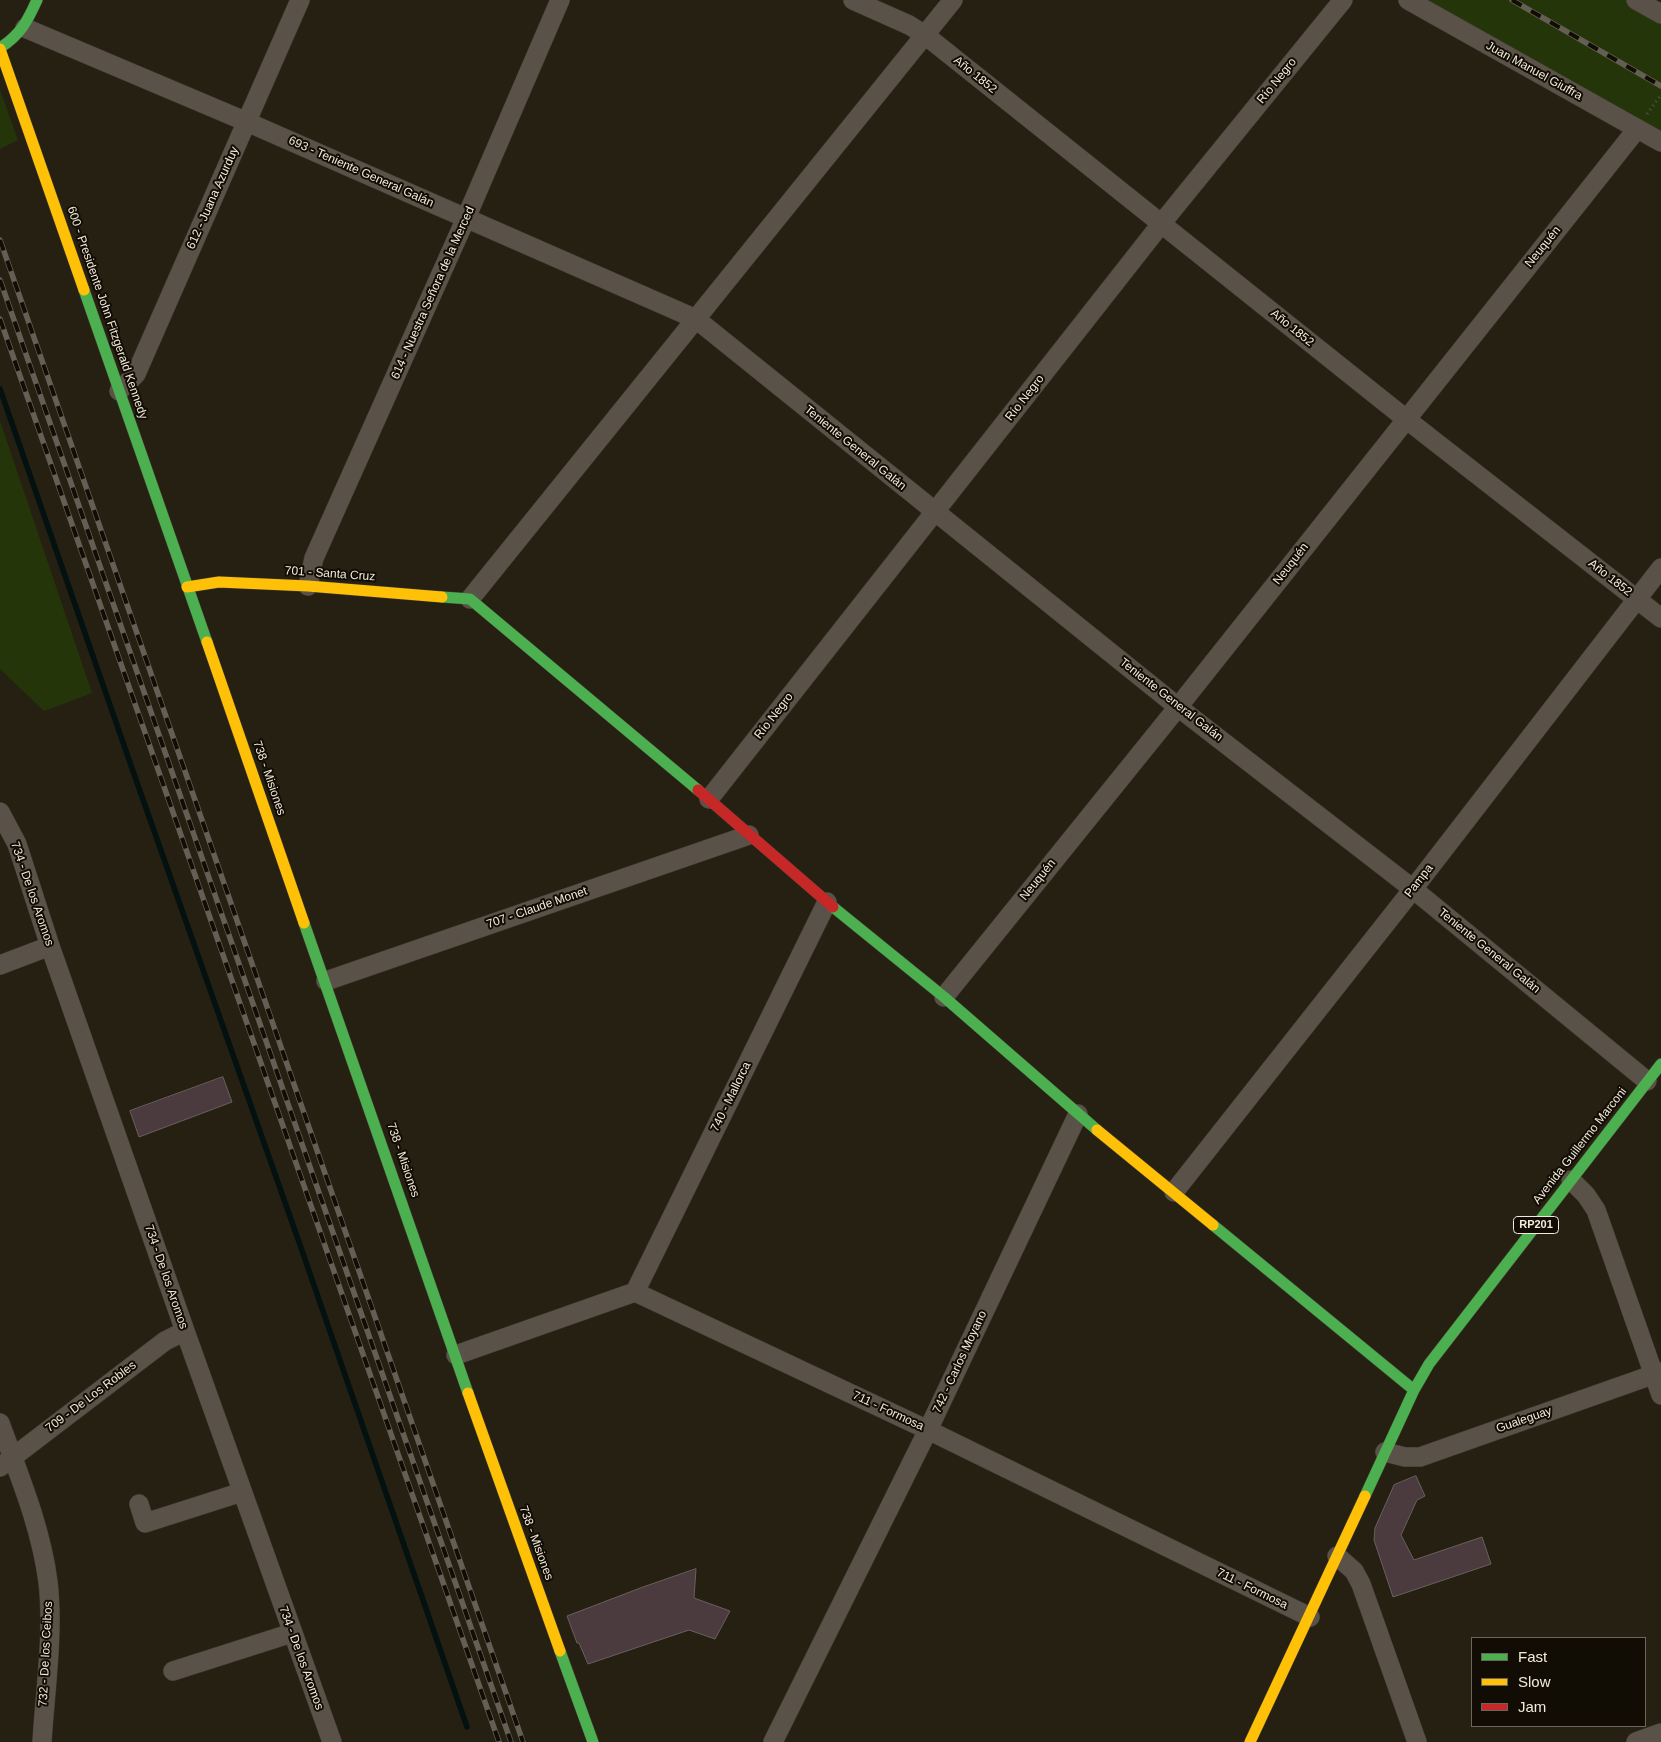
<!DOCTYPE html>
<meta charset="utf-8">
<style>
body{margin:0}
#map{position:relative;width:1661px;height:1742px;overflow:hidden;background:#262012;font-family:Helvetica,sans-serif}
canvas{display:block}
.legend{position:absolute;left:1471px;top:1637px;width:175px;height:90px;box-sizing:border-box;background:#120d04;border:1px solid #6c665a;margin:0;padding:6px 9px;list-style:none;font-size:15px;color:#f2ebdc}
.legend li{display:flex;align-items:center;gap:10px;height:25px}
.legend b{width:25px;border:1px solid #6c665a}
</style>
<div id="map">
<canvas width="1661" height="1742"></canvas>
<ul class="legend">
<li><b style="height:6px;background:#4caf50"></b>Fast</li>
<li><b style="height:6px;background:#ffc107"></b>Slow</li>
<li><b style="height:6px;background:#c62828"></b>Jam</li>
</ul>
</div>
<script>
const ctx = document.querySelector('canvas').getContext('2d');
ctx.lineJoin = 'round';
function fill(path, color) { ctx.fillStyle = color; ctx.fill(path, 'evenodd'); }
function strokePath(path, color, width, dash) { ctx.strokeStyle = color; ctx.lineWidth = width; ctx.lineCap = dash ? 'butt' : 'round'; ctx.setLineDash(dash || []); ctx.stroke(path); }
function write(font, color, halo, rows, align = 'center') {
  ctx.font = font + ' Helvetica,sans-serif'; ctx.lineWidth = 4; ctx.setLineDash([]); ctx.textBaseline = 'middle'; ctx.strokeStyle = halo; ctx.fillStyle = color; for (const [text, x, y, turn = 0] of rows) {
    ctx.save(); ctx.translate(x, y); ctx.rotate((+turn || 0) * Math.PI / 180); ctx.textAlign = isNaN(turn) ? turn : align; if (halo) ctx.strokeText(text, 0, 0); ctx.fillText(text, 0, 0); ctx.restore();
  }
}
fill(new Path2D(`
 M1408,0h228l25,14v128z
 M0,90l18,50 -18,9z
 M0,421l92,272 -48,18 -44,-42z`), '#243609');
strokePath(new Path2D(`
 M0,389l134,385 165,468 168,485`), '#041111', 5.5);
const building = new Path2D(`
 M223,1077l9,25 -93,35 -9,-26z
 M1416,1476l9,20 -8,4 -16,35 13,25 68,-23 9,27 -98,33 -19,-57 1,-12 19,-43z
 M696,1569l-2,29 36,13 -15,28 -26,-9 -101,34 -9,-21h-2l-10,-27 76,-29z`);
fill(building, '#4b3b3f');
strokePath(building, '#68605d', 1);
const street = new Path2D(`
 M853,0l56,25 16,10 481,384 255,199
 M1408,0l253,142
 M1636,0l25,14
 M25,28l222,94 449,197 482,388 235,182 234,192
 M119,391l17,-17 164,-374
 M308,586l6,-28 152,-340 94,-218
 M470,599l483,-599
 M709,799l452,-575 182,-224
 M0,812l17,32 33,102 135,385 147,411
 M0,965l50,-19
 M326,981l423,-146
 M944,997l234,-290 459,-578
 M1571,1180l15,15 10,15 65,185
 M1174,1192l239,-303 248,-321
 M635,1292l192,-390
 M456,1355l179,-63 293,138 382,187
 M0,1423c19,52 41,104 48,159 6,51 -3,109 -6,160
 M1385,1452l20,5h15l241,-85
 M0,1467l165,-126 20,-10
 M139,1504l6,19 97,-31
 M1337,1556l17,15 7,13 56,158
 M173,1671l119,-38
 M773,1742l155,-312 150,-316
 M1636,1742l25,-9`);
const fast = new Path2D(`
 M0,48c21,-14 27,-26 37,-48
 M84,290l123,352
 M442,597l28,2 228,191
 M833,907l111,90 153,133
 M304,923l164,470
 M1213,1225l201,165
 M1365,1496l49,-106 15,-26 232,-300
 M560,1651l33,91`);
const slow = new Path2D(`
 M0,49l84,241
 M187,587l32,-5 89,4 134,11
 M207,642l97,281
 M1097,1130l116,95
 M468,1393l92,258
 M1250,1742l115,-246`);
const jam = new Path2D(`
 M698,790l135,117`);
strokePath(street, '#413c30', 20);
strokePath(fast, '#413c30', 12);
strokePath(slow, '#413c30', 12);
strokePath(jam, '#413c30', 12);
strokePath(new Path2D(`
 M1647,114l14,-19`), '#5d564e', 3, [1, 4]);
strokePath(street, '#5a5148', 19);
strokePath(fast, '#4caf50', 11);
strokePath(slow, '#ffc107', 11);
strokePath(jam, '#c62828', 11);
const rail = new Path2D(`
 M1512,0l149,86
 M0,240l523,1502
 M0,280l511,1462
 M0,319l499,1423`);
strokePath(rail, '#655e55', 5.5);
strokePath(rail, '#120d04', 4, [11]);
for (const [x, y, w] of [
 [1536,1225,45]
]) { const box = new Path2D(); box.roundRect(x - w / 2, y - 8.5, w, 17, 4); ctx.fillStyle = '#120d04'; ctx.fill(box); strokePath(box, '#f2ebdc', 1); }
write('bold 11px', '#f2ebdc', null, [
 ["RP201",1536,1225]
]);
write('12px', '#f2ebdc', '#120d04', [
 ["Juan Manuel Giuffra",1534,71,29],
 ["Año 1852",975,75,39],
 ["Río Negro",1277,81,-51],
 ["693 - Teniente General Galán",361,172,24],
 ["612 - Juana Azurduy",213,198,-66],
 ["Neuquén",1543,247,-51],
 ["614 - Nuestra Señora de la Merced",433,293,-66],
 ["600 - Presidente John Fitzgerald Kennedy",107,313,71],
 ["Año 1852",1292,328,39],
 ["Río Negro",1025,398,-52],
 ["Teniente General Galán",855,448,39],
 ["Neuquén",1291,564,-52],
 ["701 - Santa Cruz",330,574,4],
 ["Año 1852",1610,578,38],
 ["Teniente General Galán",1171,700,38],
 ["Río Negro",774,716,-52],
 ["738 - Misiones",269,778,71],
 ["Neuquén",1038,880,-51],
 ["Pampa",1419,881,-52],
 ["734 - De los Aromos",32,894,71],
 ["707 - Claude Monet",537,908,-19],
 ["Teniente General Galán",1489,951,39],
 ["740 - Mallorca",731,1097,-64],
 ["Avenida Guillermo Marconi",1580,1146,-52],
 ["738 - Misiones",403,1160,71],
 ["734 - De los Aromos",166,1277,71],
 ["742 - Carlos Moyano",960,1362,-65],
 ["709 - De Los Robles",91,1397,-37],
 ["711 - Formosa",888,1411,25],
 ["Gualeguay",1524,1420,-19],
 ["738 - Misiones",536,1543,70],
 ["711 - Formosa",1252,1589,26],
 ["732 - De los Ceibos",46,1654,-87],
 ["734 - De los Aromos",301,1658,70]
]);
</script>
